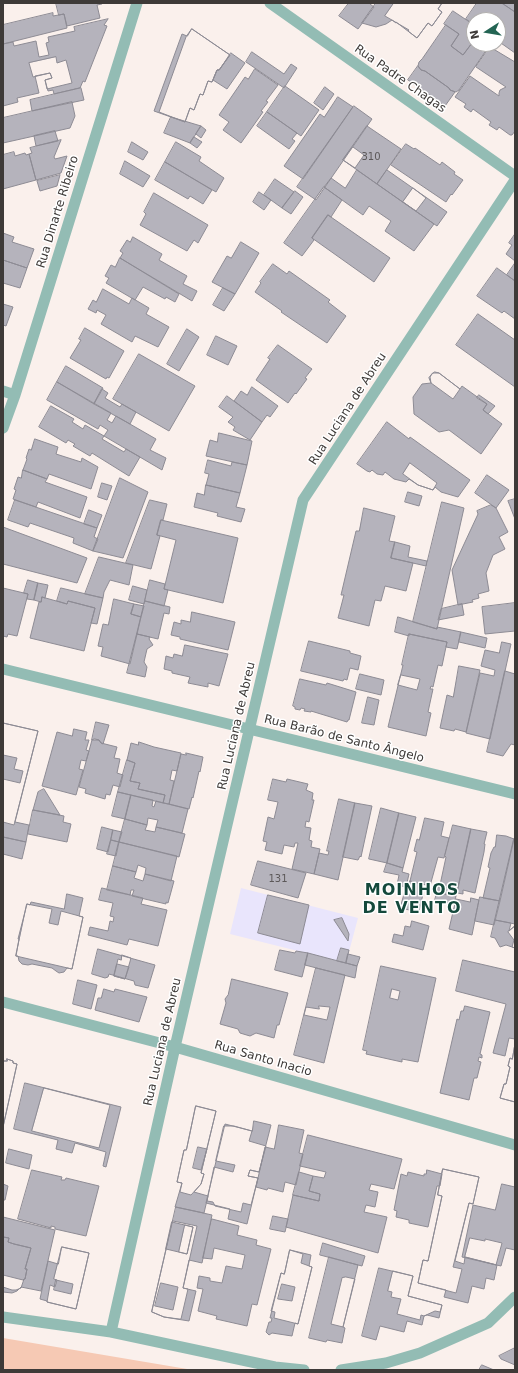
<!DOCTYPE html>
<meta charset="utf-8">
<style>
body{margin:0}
#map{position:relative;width:518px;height:1373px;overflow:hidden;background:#faf0ec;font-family:"DejaVu Sans",sans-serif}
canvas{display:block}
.frame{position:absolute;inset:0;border:4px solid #3e3a38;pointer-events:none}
.north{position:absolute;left:466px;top:12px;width:40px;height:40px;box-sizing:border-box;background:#fff;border:1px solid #b2b0af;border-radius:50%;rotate:258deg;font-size:11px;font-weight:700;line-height:16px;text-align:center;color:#3e3a38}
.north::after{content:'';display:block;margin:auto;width:14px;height:18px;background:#236453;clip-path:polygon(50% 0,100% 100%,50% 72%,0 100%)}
</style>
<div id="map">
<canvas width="518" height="1373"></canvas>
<div class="frame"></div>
<div class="north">N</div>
</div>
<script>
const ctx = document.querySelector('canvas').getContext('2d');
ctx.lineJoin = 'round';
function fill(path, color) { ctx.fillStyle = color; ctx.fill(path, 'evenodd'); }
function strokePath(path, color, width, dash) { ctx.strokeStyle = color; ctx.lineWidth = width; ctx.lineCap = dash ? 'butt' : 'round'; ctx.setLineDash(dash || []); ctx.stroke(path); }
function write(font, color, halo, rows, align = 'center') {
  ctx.font = font + ' "DejaVu Sans",sans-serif'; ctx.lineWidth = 3; ctx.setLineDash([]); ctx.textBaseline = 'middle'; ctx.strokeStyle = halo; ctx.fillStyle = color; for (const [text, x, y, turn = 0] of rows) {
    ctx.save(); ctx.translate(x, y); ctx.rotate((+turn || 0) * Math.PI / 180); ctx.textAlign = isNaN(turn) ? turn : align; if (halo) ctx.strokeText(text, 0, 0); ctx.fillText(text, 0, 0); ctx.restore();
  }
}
fill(new Path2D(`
 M241,888l117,30 -12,45 -116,-29z`), '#e9e5fc');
fill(new Path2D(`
 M3,1338l190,32h-190z`), '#f6c9b4');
const building = new Path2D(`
 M56,3h46v1l-5,1 3,13 -33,8 -3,-12 -5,1z
 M349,3h22l-1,1 4,3 -16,22 -19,-13z
 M376,3h66l-4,6 4,3 -10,14 -4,-3 -11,15 -21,-16v1l-4,-3 -6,4 -10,3 -14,-4z
 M394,3h48l-4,6 4,3 -10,14 -4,-3 -11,15 -9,-7 1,-1 -24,-14z
 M477,3h25l13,9v41l-17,-12v-21h-24v5l-8,-6z
 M504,3h11v9l-12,-8z
 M453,11l21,14v19h10l-4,5 -8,-6 -9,12 -12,-9 8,-12 -15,-10z
 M53,13v3l11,-2 3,14 -64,16v-19z
 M108,19l-4,6 3,1 -22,56 -2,-1 -3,7 -26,6 -1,-4 -5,1 -3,-11 7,-2 -2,-5 -15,3 4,17 -22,5 1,4 -15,4v-62l10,-2 1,4 22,-5 3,16 10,-2 -3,-12 3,-1 -1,-5 27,-6 -1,-4z
 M446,25l13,9 -8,12 12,9 9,-12 13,9 -26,38 -3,2 -6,-2 -1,-2 -24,-17 -4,-1 -3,-4 1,-4 3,-3z
 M192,29l38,26 -11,15h-2l-5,12 -4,-1 -5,14 -3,-1 -6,16 -4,-2 -5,14 -26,-10 27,-75z
 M192,29l38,26 -11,15h-2l-5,12 -4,-1 -5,14 -3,-1 -6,16 -4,-2 -5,14 -31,-11 28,-77 5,2z
 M490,47l25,15v69l-3,4h-2l-11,-8 -2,3 -8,-5 2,-3 -18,-13 -2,3 -7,-5 2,-3 -11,-7 15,-21 29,20v-3l1,-3 6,-3 -30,-20z
 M252,52l32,22 7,-10 6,4 -13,20 -38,-26z
 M231,53l14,10 -18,26 -14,-9 4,-10h2z
 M56,57l1,6 9,-3 6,23 -25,6 -2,-9 7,-2 -2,-5 -17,4 -4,-14z
 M418,66l3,4 4,1 24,17 1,2 5,2 -10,14 -37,-26z
 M255,69l23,16 -12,16 2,1 -7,9 2,1 -22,31 -18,-13 6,-8 -10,-7 26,-38 3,2z
 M285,86l34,24 -18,26 -34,-24z
 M325,87l9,7 -11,16 -9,-7z
 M81,88l3,12 -52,11 -2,-11z
 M338,97l15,10 -50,72 -19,-13 36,-52 4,3z
 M72,102l3,14 -5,12 -67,15v-25z
 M354,106l18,13 -56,81 -19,-13z
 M267,112l30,21 -5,6 3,2 -6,8 -32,-23z
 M171,117l30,9 -11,17 -26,-10z
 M201,126l5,4 -5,8 -5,-4z
 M367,126l34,23 -24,35 -34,-24z
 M55,131l3,10 -22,5 -2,-10z
 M194,137l8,5 -5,6 -7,-5z
 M61,140l-7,17 1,2 12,-3 -6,17 -25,7 -7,-26 3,-1 -2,-5z
 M132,142l16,10 -5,8 -15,-8z
 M176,142l25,15 -2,4 25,17 -8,14 -51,-30z
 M406,144l8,5 1,-1 25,17 2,-3 13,10 -1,2 9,6 -11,15 -1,-1 -5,8 -55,-37z
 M353,147l11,8 -9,13 -12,-8z
 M14,152l1,4 10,-3 1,2 3,-1 7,26 -33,9v-34z
 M125,161l25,15 -7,11 -23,-13z
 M165,162l47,28 -9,14 -13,-8 -2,3 -33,-19z
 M357,170l77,54 -20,27 -29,-20 6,-10 -22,-15 -6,9 -39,-28 7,-9 14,10z
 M387,170l60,42 -10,14 -60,-42z
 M60,175l-3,11 -17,5 -3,-10z
 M275,179l19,13 -12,16 -18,-13z
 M324,187l18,13 -11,17 -3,-2 -16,23 2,2 -12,16 -18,-13z
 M413,188l13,10 -10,13 -13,-9z
 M295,191l8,6 -12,17 -9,-6z
 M259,192l12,8 -7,10 -11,-8z
 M154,193l54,32 -10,18 -4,-3 -7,11 -47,-26 6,-11 -2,-2z
 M328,215l62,43 -16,24 -62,-44z
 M3,233l11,4 -2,5 22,7 -7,19 -24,-8z
 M515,234v27l-9,-7 6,-9 -3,-2z
 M133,237l29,17 -3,6 28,16 -4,8 14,7 -5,10 -72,-43 3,-5 -3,-2 7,-11 3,2z
 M241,242l18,11 -24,41 -23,-12 15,-26 4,2z
 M120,258l59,36 -4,8 -9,-5 -1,2 -22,-12 -8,13 -29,-17 3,-5 -4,-2 6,-11 4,2z
 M3,260l24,8 -7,20 -17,-5z
 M515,263v18l-8,-6z
 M273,264l14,10 2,-3 41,29 -2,2 18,14 -19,27 -46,-31 1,-1 -27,-19 6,-9 -1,-1z
 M497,268l18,13v38l-11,-8 -2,2 -25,-17z
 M223,288l12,6 -11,17 -11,-6z
 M103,289l26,15 3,-6 17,10 -3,6 23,13 -11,20 -23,-11 -3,6 -31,-18 5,-9 -9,-5 -1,3 -8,-4 5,-9 3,2z
 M3,304l10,3 -7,19 -3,-1z
 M478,314l37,26v47l-59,-42z
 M85,328l39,23 -15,27 -2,-1 -1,2 -36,-21 11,-18 -2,-1z
 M187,329l12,8 -20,34 -12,-7z
 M216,336l21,10 -9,19 -21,-10z
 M278,345l34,24 -7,9 2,1 -11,15 -1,-1 -7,10 -32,-23 14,-21 -2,-1z
 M139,354l56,32 -26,45 -56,-32z
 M66,366l37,22 -9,16 -37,-22z
 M435,372l4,1 21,16 -7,10 -22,-16 -1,-6 2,-3z
 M433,373h6l21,16 2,-3 25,18 -4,6 19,14 -21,30 -32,-24 -10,2 -25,-18 -1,-17 9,-13 9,-1 -2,-5z
 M57,382l54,31 -4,7 5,3 4,-7 40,23 -6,11 16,8 -4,12 -58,-34 4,-6 -8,-5 -2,4 -51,-29z
 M252,387l26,19 -8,11 -3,-2 -5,7 -28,-21 7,-10 6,4z
 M102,389l6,4 -3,5 15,9 2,-3 14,8 -6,12 -36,-20z
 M479,395l16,11 -7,8 -5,-4 4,-6 -10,-6z
 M227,396l35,26 -12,18 -17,-10 2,-3 -7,-5 5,-5 -14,-10z
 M51,406l23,13 -2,3 11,7 2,-4 19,11 -2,3 22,13 2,-3 14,8 -11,19 -37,-23 -2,3 -17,-10 2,-2 -7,-4 -2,3 -27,-16z
 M387,422l22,17 1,-2 60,43 -12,17 -17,-5 -6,-5 -2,3 -15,-5 -9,-6 -3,3 -12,-3 -9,-7 -2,3 -6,-1 -5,-4 -2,2 -3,-1 -10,-7z
 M219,433l33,8 -5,24 -41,-9 4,-16 7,2z
 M35,439l23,8 -2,7 25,8 1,-4 16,9 -7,22 -42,-15 -2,5 -24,-9 4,-11 -1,-1 3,-9 2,1z
 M208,460l23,6 1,-4 15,3 -7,28 -34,-8 3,-11 -4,-1z
 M410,463l27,20 -4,7 -15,-5 -15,-11z
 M23,470l24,9 -2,3 42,15 -7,21 -42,-16 -2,5 -23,-8 3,-9 -2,-1 4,-12 3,1z
 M487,475l22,15 -13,18 -21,-15z
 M120,478l28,14 -25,66 -30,-7z
 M102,483l10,3 -5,14 -9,-3z
 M206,485l34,8 -4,14 9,2 -4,13 -24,-6 1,-3 -24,-6 3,-14 7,2z
 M408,492l14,4 -3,10 -14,-4z
 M515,499v20l-7,-18z
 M15,500l82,28 -3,9 4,2 -5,12 -20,-8 1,-5 -44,-15 -2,4 -20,-7z
 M150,500l17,4 -4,16h-2l-4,15 3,1 -9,33 -25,-6z
 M442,502l22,6 -27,121 -24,-7z
 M491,505l5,3 12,24 -9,5 6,12 -12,6 -7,18 3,18 -11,3 1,4 -7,2 1,2 -15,3 -6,-35 26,-56 -1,-3z
 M364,508l31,8 -6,25 6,1 -4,16 22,5 -7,28 -21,-5 -4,15 -6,-1 -6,26 -31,-8 6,-23h-3l15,-64h3z
 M89,510l13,5 -5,13 -13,-4z
 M161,520l77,18 -15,65 -59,-14 12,-49 -19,-5z
 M3,527l84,31 -10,25 -74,-19z
 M395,542l15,4 -2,11 19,4 -1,5 -35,-8z
 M99,557l34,8 -4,20 -19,-5 -6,12 -1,6 -18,-4z
 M28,580l10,3 -4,17 -7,-1 1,-5 -4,-1z
 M150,580l15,4 -1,5 4,1 -4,16 -19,-5z
 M38,583l10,2 -3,13 -3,-1 -1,5 -7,-2z
 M133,586l14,4 -3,14 -15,-4z
 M3,588l25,6 -11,42 -9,-2 -1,3 -4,-1z
 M61,588l42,10 -6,26 -6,-1 4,-15 -27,-7 -1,3 -10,-3z
 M42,597l25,7 1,-3 27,7 -11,43 -54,-13 9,-36h2z
 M114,599l20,5 -3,10 10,3 -11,47 -29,-8 2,-9 -5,-1 5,-22 5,1z
 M145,601l25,6 -1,7 -5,-1 -6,26 -21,-5z
 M515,603v28l-30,3 -3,-27z
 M134,604l10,2 -3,11 -10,-3z
 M462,604l2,11 -26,5 3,-11z
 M192,612l43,10 -7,28 -48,-11v-2l-9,-2 3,-13 7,2v-4l9,2z
 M398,617l39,12v-2l24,5 -4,17 -11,-2 1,-5 -38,-8v2l-14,-4z
 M461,632l26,6 -2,10 -26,-6z
 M137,634l13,3 -1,2 4,6 -6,4 -3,13 3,5 -2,10 -18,-4z
 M409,634l38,8 -5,24 -4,-1 -5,22 -2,-1 -1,3h3l-5,23 3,1 -5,23 -38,-9 15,-62h-1z
 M309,641l41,10v2l11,3 -3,14 -8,-2 -3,12 -3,-1 -1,2 -42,-10z
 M502,642l9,2 -21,95 -24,-6 14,-60 14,3 1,-6 -14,-4 4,-16 14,3z
 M185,645l43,9 -9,32 -11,-3v4l-20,-4 2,-6 -18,-4v-2l-8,-2 2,-13 7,2 1,-4 8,2z
 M459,666l21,4 -14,62 -11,-3 -1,2 -14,-3 7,-33 6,2z
 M505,671l10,3v71l-4,-1 -8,12 -16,-4z
 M360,674l24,6 -3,15 -25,-6z
 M401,675l19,4 -3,11 -19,-5z
 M300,679l26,6 1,-2 29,9 -7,28h-1l-1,2 -36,-11v1l-7,-1 1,-2 -4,-1 -1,2 -5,-1v-2l-2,-1z
 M368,697l11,3 -5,25 -12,-2z
 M96,722l13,3 -6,19 -2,-1 -2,-3h-7z
 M3,723l35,8 -24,94 -11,-3z
 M3,723l35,8 -23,91 14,3 -3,17 -23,-5z
 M74,729l13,3 -2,8h4l-3,10 3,1 -3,10 -5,-1 -2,9 4,1 -7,25 -34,-9 15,-54 15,4z
 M95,739l4,1 2,3 16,4 -3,11 6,1 -3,14 6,2 -3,12 -7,-2 -3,10 -4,-1 -1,5 -20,-6 1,-4 -7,-2 13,-47z
 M139,742l15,5 27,6 -4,18 -5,-1 -2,10 4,1 -5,23 -6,-1 2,-8 -27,-6 2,-6 -10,-2 5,-18 -8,-3 4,-17 7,2z
 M186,753l17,4 -3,15 -1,-1 -6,27 -1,-1 -3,12 -20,-5 12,-50 5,1z
 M3,755l14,3 -3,11 9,2 -3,12 -17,-4z
 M127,760l8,3 -5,18 10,2 -2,6 27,6 -2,8 -45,-11z
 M273,779l13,3 1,-3 21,5 -2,6 7,3 -1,7h2l-5,22 -3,-1 -1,6 6,1 -2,12 3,1 -1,6 9,2 -6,25 -22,-5 6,-26h-3l-1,4 -10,-2 -2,9 -17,-4 2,-8 -4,-1 5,-24 6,2 4,-17 -10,-2z
 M44,789l16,26 -27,-5 5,-18z
 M118,792l13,3 -6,24 -13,-3z
 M131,795l22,5 -1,6 2,1 2,-6 32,8 -6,24 -26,-6 2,-7 -10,-2 -1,7 -22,-6z
 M339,799l16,4 -17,77 -24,-6 5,-21 9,2 1,-4h-2z
 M355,803l17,3 -11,51 -1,-1 -2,4 -15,-3z
 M381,808l18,5 -12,50 -18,-4z
 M33,810l31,6 -1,6 8,2 -4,18 -39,-8z
 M399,813l17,4 -13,51 -16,-5z
 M425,818l19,4 -3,14 8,2 -5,20 -6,-1 -8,29 -20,-5 7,-29 -3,-1 3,-12 2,1z
 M125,819l22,6 -2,5 10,2 1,-5 29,7 -6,23 -60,-15z
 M453,825l18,4 -14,64 -6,-1 1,-5 -12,-2 6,-28 -1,-1z
 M102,827l11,3 -5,22 -11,-3z
 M471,829l16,3 -3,12h1l-1,8 -9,41 -12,-3v4l-6,-1z
 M113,830l9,2 -3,10 -8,-2z
 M497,835l9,1 8,3 -14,62 -17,-3 7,-30 -2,-1 3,-14 3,-6h1z
 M3,837l23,5 -4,17 -19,-5z
 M514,839l1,1v84l-20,-4z
 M111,840l8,2 -3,14 -9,-2z
 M119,842l58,14 -6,25 -26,-7 1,-6 -8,-3 -2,7 -23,-6z
 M258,861l48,12 -8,25 -47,-13z
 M387,863l16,5 -1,4 7,2 -3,13 -9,-2 2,-10 -15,-3z
 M113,866l23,6 -2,6 9,3 2,-7 29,7 -6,22 -2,-1v2l-34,-8 2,-6h-3l-1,5 -23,-5z
 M410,881l10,3 -1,5 4,5 -4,18 -19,-4 6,-21 3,1z
 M439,885l13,4 -1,3 6,1 -1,3 -19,-3z
 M102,888l41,10 -2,6 26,6 -9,36 -29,-7 -2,6 -39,-10 2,-8 18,4 2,-10 3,1 1,-5 -4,-1 3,-13 -14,-3z
 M437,893l19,3 -2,8 -19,-4z
 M67,894l16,4 -4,18 4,1 -11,52 -5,-1 -3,4 -5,1 -3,-2 -4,-3 -20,-4 -4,1 -6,-1 -3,-3 -1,-5h-2l3,-17h-1l9,-35 3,1 1,-3 33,7z
 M268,895l41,10 -9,39 -42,-11z
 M480,897l20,4 -6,24 -19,-4z
 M471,898l8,2 -7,35 -23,-6 7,-30 14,3z
 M27,904l25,5 -3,14 9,2 3,-14 22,6 -11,52 -56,-13z
 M342,918l7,16 -1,7 -14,-21z
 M495,920l16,3 -2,8 6,-5v22l-9,-3 -6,2 -5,-9 -4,-1z
 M412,921l17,5 -6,24 -31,-8 2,-8 9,2 2,-10 5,1z
 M515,926v22l-3,-1 2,-7 -6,-8z
 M341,948l8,2 -3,13 -9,-2z
 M98,949l57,16 -7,23 -13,-3 -1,-4 -25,-7 -1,3 -3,1 -13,-4z
 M280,950l15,3 1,-2 12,2 -6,24 -27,-7z
 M308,953l49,13 -2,12 -50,-13z
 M348,954l12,3 -3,9 -11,-3z
 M122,955l9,3 -6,21 -11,-3 4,-17 3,1z
 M463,960l52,12v67l-6,-1 -4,18 -12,-3 13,-49 -50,-13z
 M117,964l12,3 -4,12 -11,-3z
 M381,966l55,12 -18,84 -16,-3v3l-36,-8 1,-3 -4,-1zM392,989l8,2 -2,9 -8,-2z
 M316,968l29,7 -21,88 -30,-8z
 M232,979l56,14 -9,32h-2l-3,13 -18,-5 -6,3 -10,-3 -2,-4 -18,-5 6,-21 -1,-4 3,-4z
 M78,980l19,5 -6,24 -18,-5z
 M104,989l10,3 1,-3 32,8 -8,25 -44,-12 3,-12h3z
 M319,1006l11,1 -3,13 -23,-5 2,-8 13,2z
 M465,1006l25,6 -10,42 2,1v3l-3,-1 -1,4 3,1 -4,16h-3l-5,22 -29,-7 17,-74 2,1 2,-9h2z
 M515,1044v58l-15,-4 4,-14h2l4,-17 -2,-1 2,-8 2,1z
 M515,1044v58l-15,-4 4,-14h2l4,-17 -2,-1 2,-8 2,1z
 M7,1059l6,2v2l4,1 -14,63v-66h4z
 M7,1059l6,2v2l4,1 -14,63v-66h4z
 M25,1083l96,24 -15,60 -3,-1 3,-14 -31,-9 -3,10 -16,-4 2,-9 -44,-11z
 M44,1088l66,17 -11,43 -67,-17z
 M196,1106l20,5 -15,62 3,1 -3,10 -10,11 -11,-3 2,-9 -5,-1 7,-32h2z
 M196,1106l20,5 -15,62 3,1 -3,10 -7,8 14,4 -4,17 -29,-6 7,-24 -5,-1 7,-32h2z
 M254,1121l17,4 -12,47 -9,-2 -2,6 10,2 -11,46 -19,-5 2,-10 -24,-6 19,-79 27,7z
 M279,1125l25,5 -5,23 4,1 -7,31 -11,-3 -2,10 -15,-4 -1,2 -11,-3 9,-40 9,2z
 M224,1126h10l18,5 -3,10 17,5 -7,26 -9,-2 -2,6 10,2 -7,27 -8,-2 -2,9 -26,-6 -2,-4 -6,-1 7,-34 19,5 2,-7 -19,-4z
 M308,1135l94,24 -8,30 -23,-5 -2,6 9,2 -3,15 -9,-2 -2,7 23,5 -9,36 -92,-26 7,-32 26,6 1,-7 -11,-3 4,-15 11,2 2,-6 -26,-6z
 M198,1147l9,2 -6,21 -8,-2z
 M9,1149l23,6 -3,14 -23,-6z
 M443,1169l36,8 -6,27 -4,-1 -16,64 9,2 -6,24 -38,-10 5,-23 5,1 14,-65 -4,-1z
 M443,1169l36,8 -6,27 -4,-1 -14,58 9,3 1,-7 32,8 -3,15 -8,-2 -2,11 -12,-3 -4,17 -24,-6 2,-7 -28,-7 5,-23 5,1 14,-65 -4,-1z
 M32,1170l30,7 -1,3h4l1,-2 33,8 -13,50 -31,-7v-2l-4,-1v2l-33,-9z
 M427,1170l15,4 -2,12h-3l-9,41 -19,-4v-3l-13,-3 1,-6 -3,-1 7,-36 6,2 1,-4 16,4v-2h2z
 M299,1172l14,4 -4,15 11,3 -1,7 -26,-6z
 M3,1184l5,2 -3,14h-2z
 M502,1184l13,3v63l-9,-2 -5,18 -39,-9 11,-52 22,5z
 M176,1207l36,8 -10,48 -13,-3 -6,28 13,3 -7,30 -25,-4 -12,-5z
 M273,1216l15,3 -3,13 -15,-3z
 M3,1217l52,13 -14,61 -20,-4 -4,4 -5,2 -9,-1z
 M212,1219l27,7 -2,9 20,5 -1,5 15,4 -14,56 -5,-1 -5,22 -31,-7 1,-3 -19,-5 5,-22 -6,-1 2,-12 11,2v3l12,2 4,-17 16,3 3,-14 -31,-7 -2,11 -9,-1z
 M173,1221l24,5 -14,62 5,1 -7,30h-2l-15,-2 -12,-5z
 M172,1222l21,5 -6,27 -21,-5z
 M185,1225l8,2 -6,27 -8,-2z
 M3,1237l6,1 -1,4 6,2 17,4 -6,21h2l-2,10h-1l-1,1 -20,-5z
 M3,1237l6,1 -1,4 6,2 17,4 -6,21h2l-2,10h-1l-3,9 -5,2h-4l-9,-3z
 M470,1238l15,3v-2l17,4 -6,22 -31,-8z
 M323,1243l42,13 -3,10 -42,-11z
 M62,1247l27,6 -13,56 -29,-7 3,-17 5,2 2,-7 -3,-1z
 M62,1247l27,6 -13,56 -29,-7v-1l-7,-2 8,-38 10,3z
 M290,1250l13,4 -2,9 11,4 -14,57 -24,-6 1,-6 -4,-1 10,-38 3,1z
 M290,1250l21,5 -2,11 3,1 -14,57 -3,-1 -3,13 -20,-3 -3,2 -3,-3 3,-10h2l1,-4h-2l11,-45 3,1z
 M329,1257l29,8 -15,62 2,1 -3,15 -15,-3 -1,2 -17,-4z
 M379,1268l34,8 -5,20 34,9 -3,13 -12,-3 -3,1 -2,9 -15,-4 -3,11 -24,-6 -4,14 -14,-4z
 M393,1271l20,5 -5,20 34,9 -2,7 -5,-1 -11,5 -3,-1 -1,5 -23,-6 4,-15 -10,-2 1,-5 -4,-1z
 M346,1277l9,2 -12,48 -12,-3 11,-46z
 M56,1280l17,4 -2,10 -17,-4z
 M161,1283l17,4 -5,23 -18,-4z
 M282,1284l13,3 -3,14 -14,-2z
 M515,1348v17l-14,-6 -2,-3z
 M482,1365l12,5h-15z`);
fill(building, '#b5b3bc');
strokePath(building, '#8d8b94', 1);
strokePath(new Path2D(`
 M270,3l245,173
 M3,391l12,4
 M3,428l12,-33 122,-392
 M3,669l512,125
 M3,1002l172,45 340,98
 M3,1317l108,15 164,35 29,3
 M111,1332l64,-285 128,-547 212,-320
 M341,1370l45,-7 34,-10 68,-30 27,-26`), '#93bcb4', 11);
write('10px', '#5c5859', null, [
 ["310",371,157],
 ["131",278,879]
]);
write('12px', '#3e3a38', '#fff', [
 ["Rua Padre Chagas",400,79,35],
 ["Rua Dinarte Ribeiro",58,212,-73],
 ["Rua Luciana de Abreu",348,409,-57],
 ["Rua Luciana de Abreu",237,726,-77],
 ["Rua Barão de Santo Ângelo",344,739,14],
 ["Rua Luciana de Abreu",163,1042,-77],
 ["Rua Santo Inacio",263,1059,16]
]);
ctx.letterSpacing = '1px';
write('bold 16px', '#14493c', '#fff', [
 ["MOINHOS",412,891],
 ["DE VENTO",412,909]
]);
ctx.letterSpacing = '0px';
</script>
